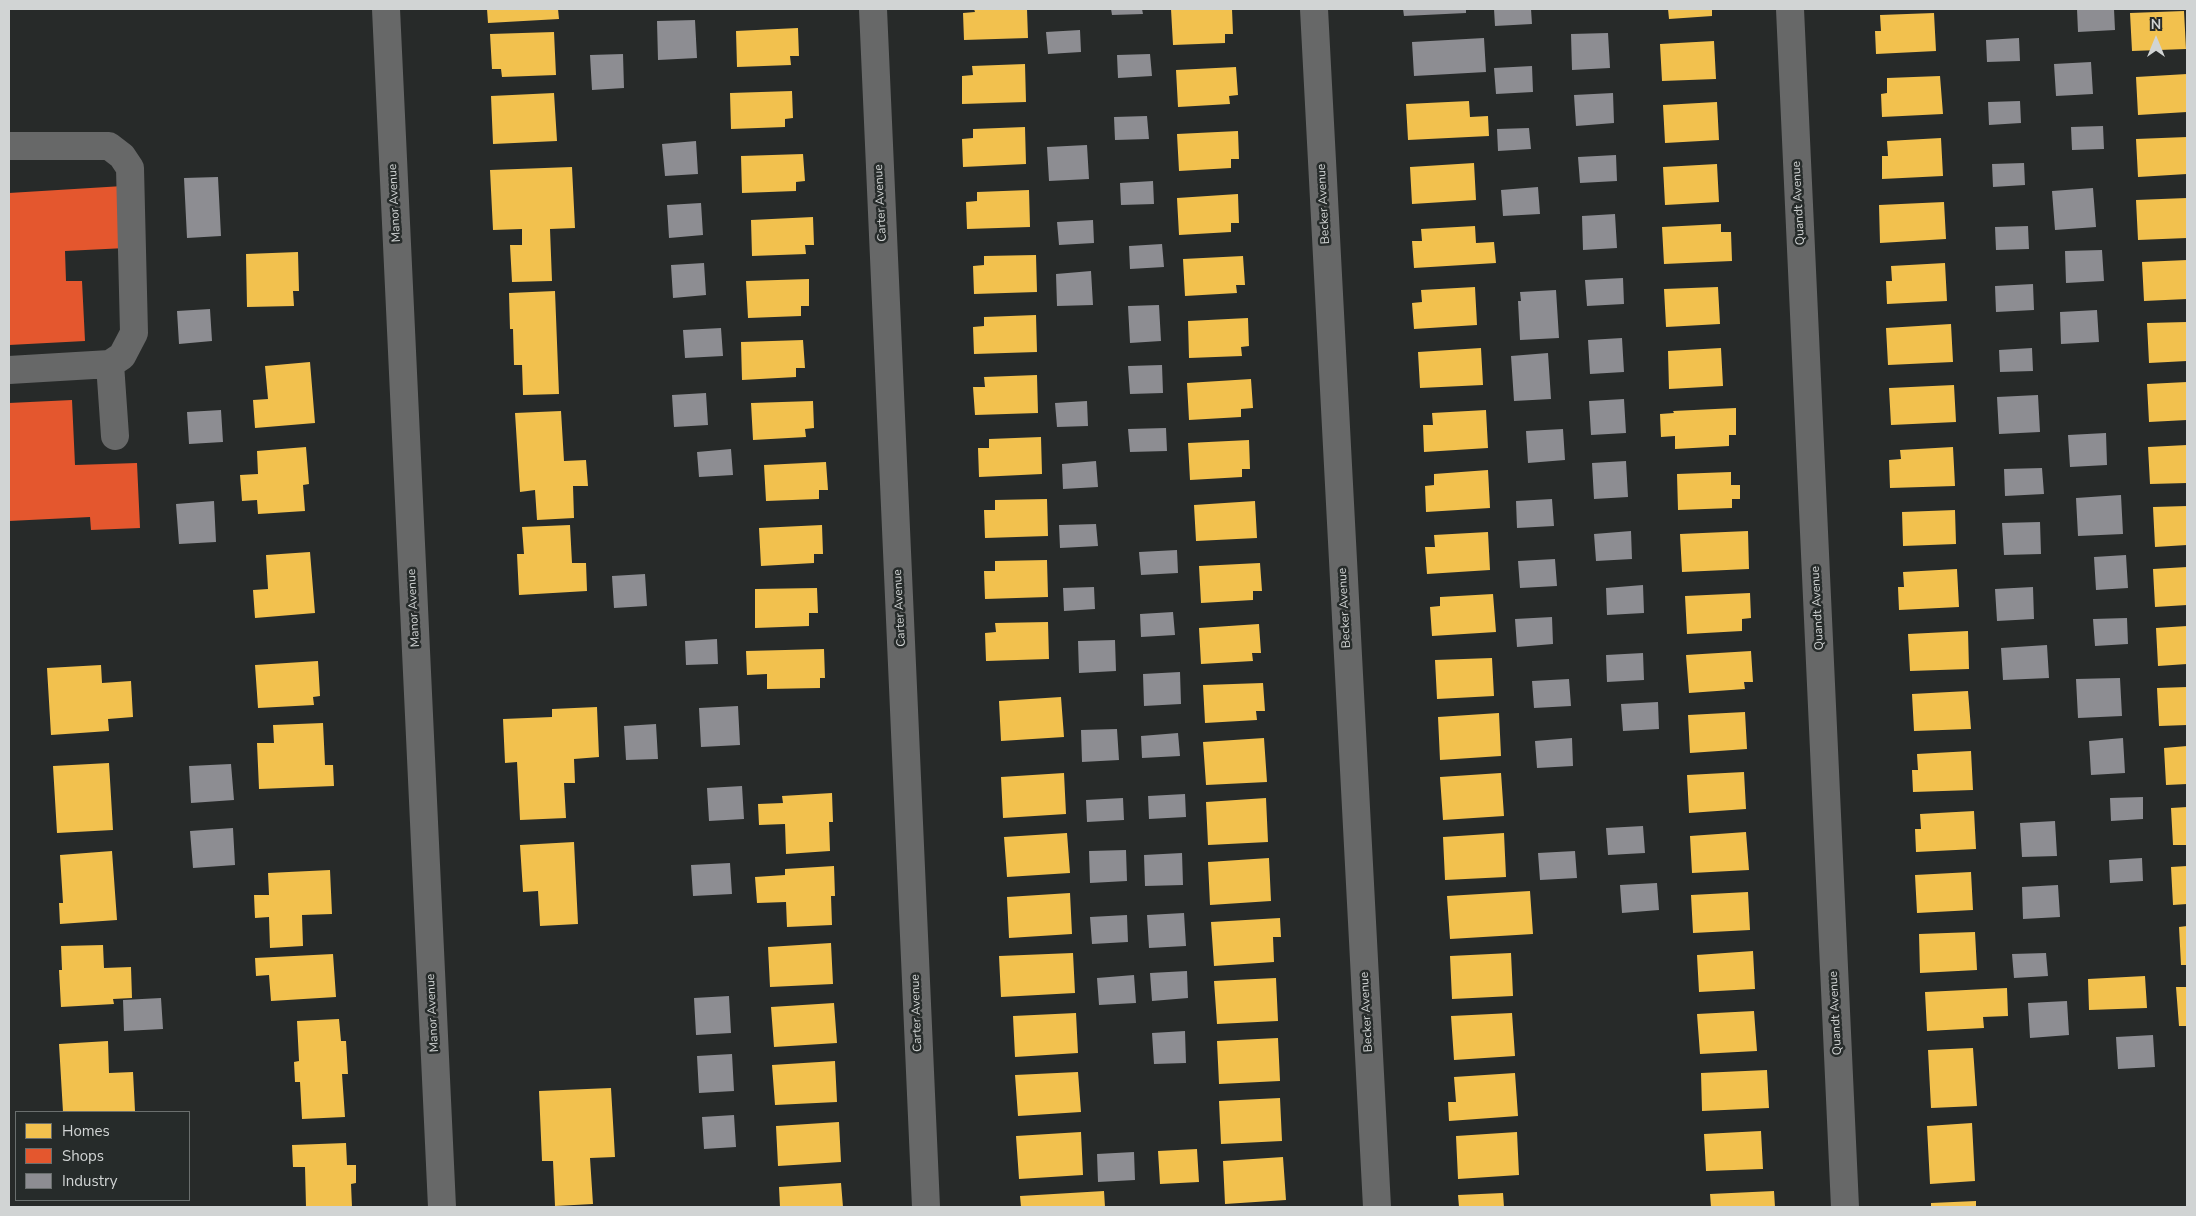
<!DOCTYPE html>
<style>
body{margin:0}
#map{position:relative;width:2196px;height:1216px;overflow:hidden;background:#272a29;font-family:"Nunito Sans",sans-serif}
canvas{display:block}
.frame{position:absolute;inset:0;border:10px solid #d1d4d4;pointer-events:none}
.legend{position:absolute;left:15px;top:1111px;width:175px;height:90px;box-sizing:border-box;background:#262b2a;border:1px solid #6a6f6e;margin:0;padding:6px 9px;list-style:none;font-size:15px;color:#d1d4d4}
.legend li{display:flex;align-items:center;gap:10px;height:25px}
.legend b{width:25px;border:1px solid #6a6f6e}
.north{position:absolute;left:2131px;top:15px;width:50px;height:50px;-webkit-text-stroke:4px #262b2a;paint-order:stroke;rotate:0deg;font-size:14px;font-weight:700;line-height:20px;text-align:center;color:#d1d4d4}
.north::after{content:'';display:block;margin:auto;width:18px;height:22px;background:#d1d4d4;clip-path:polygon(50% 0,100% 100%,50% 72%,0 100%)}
</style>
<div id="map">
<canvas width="2196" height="1216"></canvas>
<div class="frame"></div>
<ul class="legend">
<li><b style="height:14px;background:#f2c14e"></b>Homes</li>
<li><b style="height:14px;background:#e4572e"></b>Shops</li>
<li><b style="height:14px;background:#8d8d92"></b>Industry</li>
</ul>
<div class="north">N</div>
</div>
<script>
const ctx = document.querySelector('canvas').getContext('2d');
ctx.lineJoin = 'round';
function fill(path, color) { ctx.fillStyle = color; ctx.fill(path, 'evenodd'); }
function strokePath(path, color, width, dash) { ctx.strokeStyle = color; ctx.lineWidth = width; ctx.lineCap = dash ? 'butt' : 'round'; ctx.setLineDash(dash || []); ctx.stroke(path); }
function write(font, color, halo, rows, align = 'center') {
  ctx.font = font + ' "Nunito Sans",sans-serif'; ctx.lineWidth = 5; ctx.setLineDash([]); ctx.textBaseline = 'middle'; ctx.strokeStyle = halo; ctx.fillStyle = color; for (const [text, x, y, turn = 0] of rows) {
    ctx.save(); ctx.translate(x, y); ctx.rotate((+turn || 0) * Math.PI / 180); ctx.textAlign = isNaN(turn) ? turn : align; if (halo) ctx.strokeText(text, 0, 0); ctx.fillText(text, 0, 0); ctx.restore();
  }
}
fill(new Path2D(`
 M487,9h71l1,10 -71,4z
 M974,9h53l1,29 -64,2 -1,-27 12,-1z
 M1171,9h61l1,25h-8v9l-52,2z
 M1668,9h44v7l-43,3z
 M2184,11l2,38 -54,2 -2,-38z
 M1934,13l2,38 -60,3 -1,-23h6l-1,-16z
 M798,28l1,28h-9l1,9 -54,2 -1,-36z
 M554,32l2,43 -54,2 -1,-8h-9l-2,-35z
 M1714,41l2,38 -54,2 -2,-37z
 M1025,64l1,38 -64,2v-28l11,-1 -1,-9z
 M1236,67l2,28 -9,1 1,8 -52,3 -2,-37z
 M2187,74v38l-49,3 -2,-38z
 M1940,76l3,38 -61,3 -1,-23 6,-1v-15z
 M792,91l1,27 -8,1v8l-54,2 -1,-36z
 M554,93l3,48 -64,3 -2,-48z
 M1469,101l1,16 18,-1 1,20 -81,4 -2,-36z
 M1717,102l2,38 -54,3 -2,-38z
 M1025,127l1,37 -63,3 -1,-28 11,-1v-9z
 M1238,131l1,28h-8v9l-52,3 -2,-37z
 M2187,137v37l-49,3 -2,-38z
 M1941,138l2,38 -61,3v-23h6l-1,-15z
 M803,154l2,27 -9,1v9l-54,2 -1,-37z
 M1474,163l2,37 -64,4 -2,-37z
 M1717,164l2,38 -54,3 -2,-38z
 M572,167l3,61 -25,1 2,52 -40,1 -2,-37h12v-16l-29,1 -3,-60z
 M1029,190l1,37 -63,2 -1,-27 11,-1v-9z
 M1238,194l1,29h-8v9l-52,3 -2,-37z
 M2187,198v40l-49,2 -2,-40z
 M1944,202l2,37 -66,4 -1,-38z
 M813,217l1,28h-9l1,9 -54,2 -1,-36z
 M1721,224v8h10l1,29 -68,3 -2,-37z
 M1475,226l1,17 18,-1 2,21 -82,5 -2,-27h10l-1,-12z
 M298,252l1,39h-6l1,15 -47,1 -1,-53z
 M1036,255l1,37 -63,2 -1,-28 11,-1v-9z
 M1243,256l2,29h-9l1,8 -52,3 -2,-37z
 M2187,260v39l-43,2 -2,-39z
 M1945,263l2,38 -60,3 -1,-23h6l-1,-15z
 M809,279v27h-8v10l-53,2 -2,-37z
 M1475,287l2,38 -63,4 -2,-26 10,-1 -1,-12z
 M1718,287l2,37 -54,3 -2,-38z
 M555,291l4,103 -36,1 -1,-30h-8l-1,-36h-3l-1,-36z
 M1036,315l1,37 -63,2 -1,-27 11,-1v-9z
 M1248,318l1,28 -8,1 1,9 -53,2 -1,-37z
 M2187,322v39l-38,2 -2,-40z
 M1951,324l2,38 -65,3 -2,-37z
 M803,340l2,28h-9v9l-54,3 -1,-38z
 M1481,348l2,37 -63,3 -2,-36z
 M1721,348l2,38 -54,3 -1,-38z
 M310,362l5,61 -60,5 -2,-28 15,-1 -3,-33z
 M1037,375l1,38 -63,2 -2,-28h12l-1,-10z
 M1251,379l2,29 -12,1v8l-52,3 -2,-37z
 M2187,382v38l-38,2 -2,-38z
 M1954,385l2,37 -65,3 -2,-37z
 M813,401l1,27 -9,1 1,8 -53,3 -2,-37z
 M1736,408v27h-7v11l-54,3v-13l-14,1 -1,-23 14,-1 -1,-2z
 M1486,410l2,38 -64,4 -1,-27h10l-1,-12z
 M561,411l3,50 22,-1 2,26h-15l1,32 -37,2 -2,-30 -15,2 -5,-79z
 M1041,437l1,37 -63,3 -1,-29h11v-9z
 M1249,440l1,29h-8v8l-52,3 -2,-37z
 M2187,445v38l-37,1 -2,-37z
 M306,447l3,37 -6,1 2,26 -47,3 -1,-14 -15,1 -2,-26 18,-1 -1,-23z
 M1953,447l2,39 -65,2 -1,-28 12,-1 -1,-9z
 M826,462l2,28h-9v9l-53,2 -2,-36z
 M1488,470l2,38 -64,4 -1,-26 9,-1v-11z
 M1731,472v13h9v14h-8v9l-54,2 -1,-36z
 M1047,499l1,37 -63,2 -1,-28h11v-10z
 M1255,501l2,37 -61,3 -2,-36z
 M2187,506v39l-32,2 -2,-40z
 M1955,510l1,34 -53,2 -1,-34z
 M570,525l2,38h14l1,28 -68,4 -2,-41h7l-2,-27z
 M822,525l1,29h-9v9l-53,3 -2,-38z
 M1748,531l1,38 -67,3 -2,-38z
 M1488,532l2,38 -63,4 -2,-27h10l-1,-12z
 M310,552l5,61 -60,5 -2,-28 15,-1 -2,-34z
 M1047,560l1,37 -63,2 -1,-28h11v-10z
 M1260,563l2,28h-9v9l-52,3 -2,-37z
 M2187,567v38l-32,2 -2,-38z
 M1957,569l2,38 -60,3 -1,-23h6l-1,-15z
 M817,588l1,25h-9v13l-54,2v-39z
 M1750,593l1,25 -9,1v12l-55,3 -2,-38z
 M1493,594l3,38 -64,4 -2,-29 10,-1v-9z
 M1048,622l1,37 -63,2 -1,-28 11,-1 -1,-9z
 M1259,624l2,29h-9l1,8 -52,3 -2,-36z
 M2187,626v38l-29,2 -2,-38z
 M1968,631l1,38 -59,2 -2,-37z
 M824,649l1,29h-5v10l-53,1v-15l-20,1 -1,-24z
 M1751,651l2,31h-9l1,7 -56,4 -3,-38z
 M1492,658l2,38 -57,3 -2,-39z
 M318,661l2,35 -7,1 1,8 -56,3 -3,-43z
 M101,665l1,18 29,-2 2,36 -25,2 1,12 -58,4 -4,-67z
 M1263,683l2,28h-9l1,9 -52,3 -2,-38z
 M2187,687v38l-28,1 -2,-38z
 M1968,691l3,38 -57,2 -2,-37z
 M1061,697l3,40 -63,4 -2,-40z
 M597,707l2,50 -25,2 1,24h-11l2,35 -46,2 -3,-58 -12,1 -2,-44 49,-2v-8z
 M1745,712l2,37 -57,4 -2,-38z
 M1499,713l2,43 -61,4 -2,-43z
 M323,723l2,42h8l1,21 -75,3 -2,-46h17l-1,-18z
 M1264,738l3,44 -61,3 -3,-43z
 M2187,746v38l-21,1 -2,-37z
 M1971,751l2,39 -60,2 -1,-22h6l-1,-16z
 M109,763l4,67 -56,3 -4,-67z
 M1744,772l2,37 -57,4 -2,-38z
 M1064,773l2,41 -63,4 -2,-41z
 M1501,773l3,43 -61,4 -3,-43z
 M832,793l1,29h-4l1,29 -44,3 -1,-30 -26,1 -1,-21 25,-1 -1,-7z
 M1266,798l2,44 -60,3 -2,-43z
 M2187,807v38h-14l-2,-37z
 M1974,811l2,38 -60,3 -1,-23h6l-1,-15z
 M1746,832l3,38 -57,3 -2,-37z
 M1067,833l3,40 -63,4 -3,-40z
 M1504,833l2,44 -61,3 -2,-43z
 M574,842l4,82 -38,2 -2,-35 -15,1 -3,-47z
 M112,851l5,69 -57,4 -1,-21h4l-3,-48z
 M1269,858l2,43 -61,4 -2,-43z
 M834,866l1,30h-4l1,29 -45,2 -1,-25 -29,1 -2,-26 30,-2v-6z
 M2187,866v38l-14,1 -2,-38z
 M330,870l2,44 -30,1 1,31 -33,2 -1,-31 -14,1 -1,-23h15l-1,-22z
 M1971,872l2,38 -56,3 -2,-38z
 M1530,891l3,43 -83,5 -3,-43z
 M1748,892l2,38 -57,3 -2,-38z
 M1070,893l2,41 -63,4 -2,-41z
 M1280,918l1,19h-8l1,25 -60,4 -3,-44z
 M2187,926v39h-6l-2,-38z
 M1975,932l2,38 -57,3 -1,-39z
 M831,943l2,41 -63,3 -2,-40z
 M103,945l1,23 27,-1 1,31 -19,1 1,5 -53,3 -2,-37h3l-1,-24z
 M1753,951l2,38 -56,3 -2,-37z
 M1073,953l2,40 -74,4 -2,-41z
 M1511,953l2,43 -61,3 -2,-43z
 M333,954l3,43 -65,4 -2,-26 -13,1 -1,-18z
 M2145,976l2,32 -58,2 -1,-31z
 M1276,978l2,43 -61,3 -3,-43z
 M2176,987h11v39h-8z
 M2007,988l1,28 -25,1 1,11 -57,3 -2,-39z
 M834,1003l3,40 -63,4 -3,-40z
 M1754,1011l3,40 -57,3 -3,-40z
 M1076,1013l2,40 -63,4 -2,-41z
 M1512,1013l3,43 -61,4 -3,-44z
 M339,1019l2,22h5l2,33h-6l3,43 -43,2 -2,-37h-5l-1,-20 5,-1 -2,-40z
 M1278,1038l2,43 -61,3 -2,-43z
 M108,1041l1,32 24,-1 2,39 -72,1 -4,-68z
 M1973,1048l4,58 -46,2 -3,-58z
 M835,1061l2,41 -62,3 -3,-40z
 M1767,1070l2,38 -67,3 -1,-38z
 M1078,1072l3,40 -63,4 -3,-41z
 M1515,1073l3,43 -69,5 -1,-19h8l-2,-25z
 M611,1088l4,69 -25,1 3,46 -38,2 -2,-45h-11l-3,-70z
 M1280,1098l2,43 -61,3 -2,-43z
 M839,1122l2,40 -63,4 -2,-40z
 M1972,1123l3,58 -45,3 -3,-58z
 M1761,1131l2,38 -57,2 -2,-37z
 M1081,1132l2,43 -64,4 -3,-43z
 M1517,1132l2,43 -61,4 -2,-43z
 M346,1143l1,22h9v18l-5,1 1,23h-46l-1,-40h-12l-1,-22z
 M1197,1149l2,33 -39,2 -2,-33z
 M1283,1157l3,43 -61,4 -2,-43z
 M841,1183l2,24h-63l-1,-20z
 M1104,1191l1,16h-84l-1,-11z
 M1774,1191l1,16h-64l-1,-13z
 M1503,1193l1,14h-45l-1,-12z
 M1976,1201v6h-45v-4z`), '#f2c14e');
fill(new Path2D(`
 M123,186l3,62 -61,3 1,30h16l3,60 -76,4v-152z
 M72,400l3,65 62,-2 3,65 -49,2 -1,-13 -81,4v-118z`), '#e4572e');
fill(new Path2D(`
 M1111,9h31l1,5 -31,1z
 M1403,9h63v4l-62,3z
 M1494,9h37l1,15 -37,2z
 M2077,9h37l1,21 -37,2z
 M695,20l2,38 -39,2 -1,-39z
 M1080,30l1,22 -33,2 -2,-22z
 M1608,33l2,35 -38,2 -1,-36z
 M1484,38l2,34 -72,4 -2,-34z
 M2019,38l1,23 -33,1 -1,-22z
 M623,54l1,34 -32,2 -2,-35z
 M1150,54l2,22 -34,2 -1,-23z
 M2091,62l2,32 -37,2 -2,-32z
 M1532,66l1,26 -37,2 -2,-26z
 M1613,93l1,30 -38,3 -2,-31z
 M2020,101l1,22 -32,2 -1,-23z
 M1147,116l2,23 -34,1 -1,-23z
 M2103,126l1,23 -32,1 -1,-23z
 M1529,128l2,21 -33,2 -1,-22z
 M696,141l2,33 -33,2 -3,-32z
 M1087,145l2,34 -40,2 -2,-34z
 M1616,155l1,26 -37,2 -2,-26z
 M2024,163l1,22 -32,2 -1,-23z
 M218,177l3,59 -34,2 -3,-60z
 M1153,181l1,23 -33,1 -1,-22z
 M1538,187l2,27 -37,2 -2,-26z
 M2093,188l3,39 -41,3 -3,-39z
 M701,203l2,32 -34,3 -2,-33z
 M1615,214l2,34 -34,2 -1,-34z
 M1093,220l1,23 -35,2 -2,-23z
 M2028,226l1,23 -33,1 -1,-23z
 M1162,244l2,23 -34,2 -1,-23z
 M2102,250l2,31 -38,2 -1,-32z
 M704,263l2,32 -33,3 -2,-33z
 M1091,271l2,34 -36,1 -1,-32z
 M1623,278l1,26 -37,2 -2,-26z
 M2033,284l1,26 -38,2 -1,-26z
 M1556,290l3,48 -39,2 -2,-39h3l-1,-9z
 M1159,305l2,36 -31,2 -2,-37z
 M210,309l2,32 -33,3 -2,-33z
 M2097,310l2,32 -38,2 -1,-32z
 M721,328l2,28 -38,2 -2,-28z
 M1622,338l2,34 -34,2 -2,-34z
 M2032,348l1,23 -33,1 -1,-22z
 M1548,353l3,46 -37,2 -3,-45z
 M1162,365l1,28 -33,1 -2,-28z
 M706,393l2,32 -34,2 -2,-32z
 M2038,395l2,37 -41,2 -2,-37z
 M1624,399l2,34 -35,2 -2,-34z
 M1087,401l1,25 -31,1 -2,-24z
 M221,410l2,32 -34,2 -2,-32z
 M1166,428l1,23 -37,1 -2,-23z
 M1563,429l2,31 -37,3 -2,-32z
 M2106,433l1,32 -37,2 -2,-32z
 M731,449l2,26 -34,2 -2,-25z
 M1096,461l2,26 -35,2 -1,-25z
 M1626,461l2,36 -34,2 -2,-36z
 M2042,468l2,26 -39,2 -1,-27z
 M2121,495l2,39 -45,2 -2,-38z
 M1552,499l2,27 -37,2 -1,-27z
 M214,501l2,41 -37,2 -3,-40z
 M2040,522l1,32 -37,1 -2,-32z
 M1096,524l2,22 -38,2 -1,-23z
 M1631,531l1,28 -36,2 -2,-27z
 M1177,550l1,23 -37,2 -2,-23z
 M2126,555l2,33 -32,2 -2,-33z
 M1555,559l2,27 -37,2 -2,-27z
 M645,574l2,32 -33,2 -2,-32z
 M1643,585l1,28 -37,2 -1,-27z
 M1094,587l1,22 -31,2 -1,-23z
 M2033,587l1,32 -37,2 -2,-32z
 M1173,612l2,23 -34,2 -1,-23z
 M1552,617l1,27 -36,3 -2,-28z
 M2127,618l1,26 -33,2 -2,-27z
 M717,639l1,25 -32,1 -1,-24z
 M1115,640l1,31 -37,2 -1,-32z
 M2047,645l2,33 -46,2 -2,-32z
 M1643,653l1,27 -37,2 -1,-27z
 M1180,672l1,32 -37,2 -1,-32z
 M2120,678l2,38 -44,2 -2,-39z
 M1569,679l2,27 -37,2 -2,-27z
 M1658,702l1,27 -36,2 -2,-27z
 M738,706l2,39 -39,2 -2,-39z
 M656,724l2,35 -32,1 -2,-34z
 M1117,729l2,31 -37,2 -1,-32z
 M1178,733l2,23 -38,2 -1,-22z
 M1572,738l1,28 -36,2 -2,-27z
 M2123,738l2,35 -34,2 -2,-34z
 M231,764l3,36 -43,3 -2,-37z
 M742,786l2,33 -35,2 -2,-33z
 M1185,794l1,23 -37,2 -1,-23z
 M2143,797v22l-32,2 -1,-23z
 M1123,798l1,22 -37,2 -1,-22z
 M2055,821l2,35 -35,1 -2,-34z
 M1643,826l2,27 -37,2 -2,-27z
 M233,828l2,37 -42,3 -3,-37z
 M1126,850l1,31 -37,2 -1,-32z
 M1575,851l2,27 -37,2 -2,-27z
 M1182,853l1,32 -38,1 -1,-31z
 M2142,858l1,23 -33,2 -1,-23z
 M730,863l2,31 -39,2 -2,-31z
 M1657,883l2,27 -37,3 -2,-28z
 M2058,885l2,32 -37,2 -1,-32z
 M1184,913l2,33 -37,2 -2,-33z
 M1127,915l1,27 -36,2 -2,-27z
 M2046,953l2,23 -34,2 -2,-24z
 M1187,971l1,27 -36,3 -2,-28z
 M1134,975l2,28 -37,2 -2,-27z
 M729,996l2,37 -35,2 -2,-37z
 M161,998l2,31 -39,2 -1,-31z
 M2067,1001l2,34 -39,3 -2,-35z
 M1185,1031l1,32 -32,1 -2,-31z
 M2153,1035l2,32 -37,2 -2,-32z
 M732,1054l2,37 -35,2 -2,-37z
 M734,1115l2,32 -32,2 -2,-32z
 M1134,1152l1,28 -37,2 -1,-28z`), '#8d8d92');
strokePath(new Path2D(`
 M386,9l56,1198
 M873,9l53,1198
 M1314,9l63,1198
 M1790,9l55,1198
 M9,146h100l13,10 8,12 4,165 -12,23 -12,8 -101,6
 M110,364l5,72`), '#676868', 28);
write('12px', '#d1d4d4', '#262b2a', [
 ["Manor Avenue",395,203,-93],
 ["Carter Avenue",881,203,-93],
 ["Quandt Avenue",1799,203,-93],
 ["Becker Avenue",1324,204,-93],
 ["Manor Avenue",414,608,-93],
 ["Carter Avenue",900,608,-93],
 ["Becker Avenue",1345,608,-93],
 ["Quandt Avenue",1818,608,-93],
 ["Becker Avenue",1367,1012,-93],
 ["Manor Avenue",433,1013,-93],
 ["Carter Avenue",917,1013,-92],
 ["Quandt Avenue",1836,1013,-93]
]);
</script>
